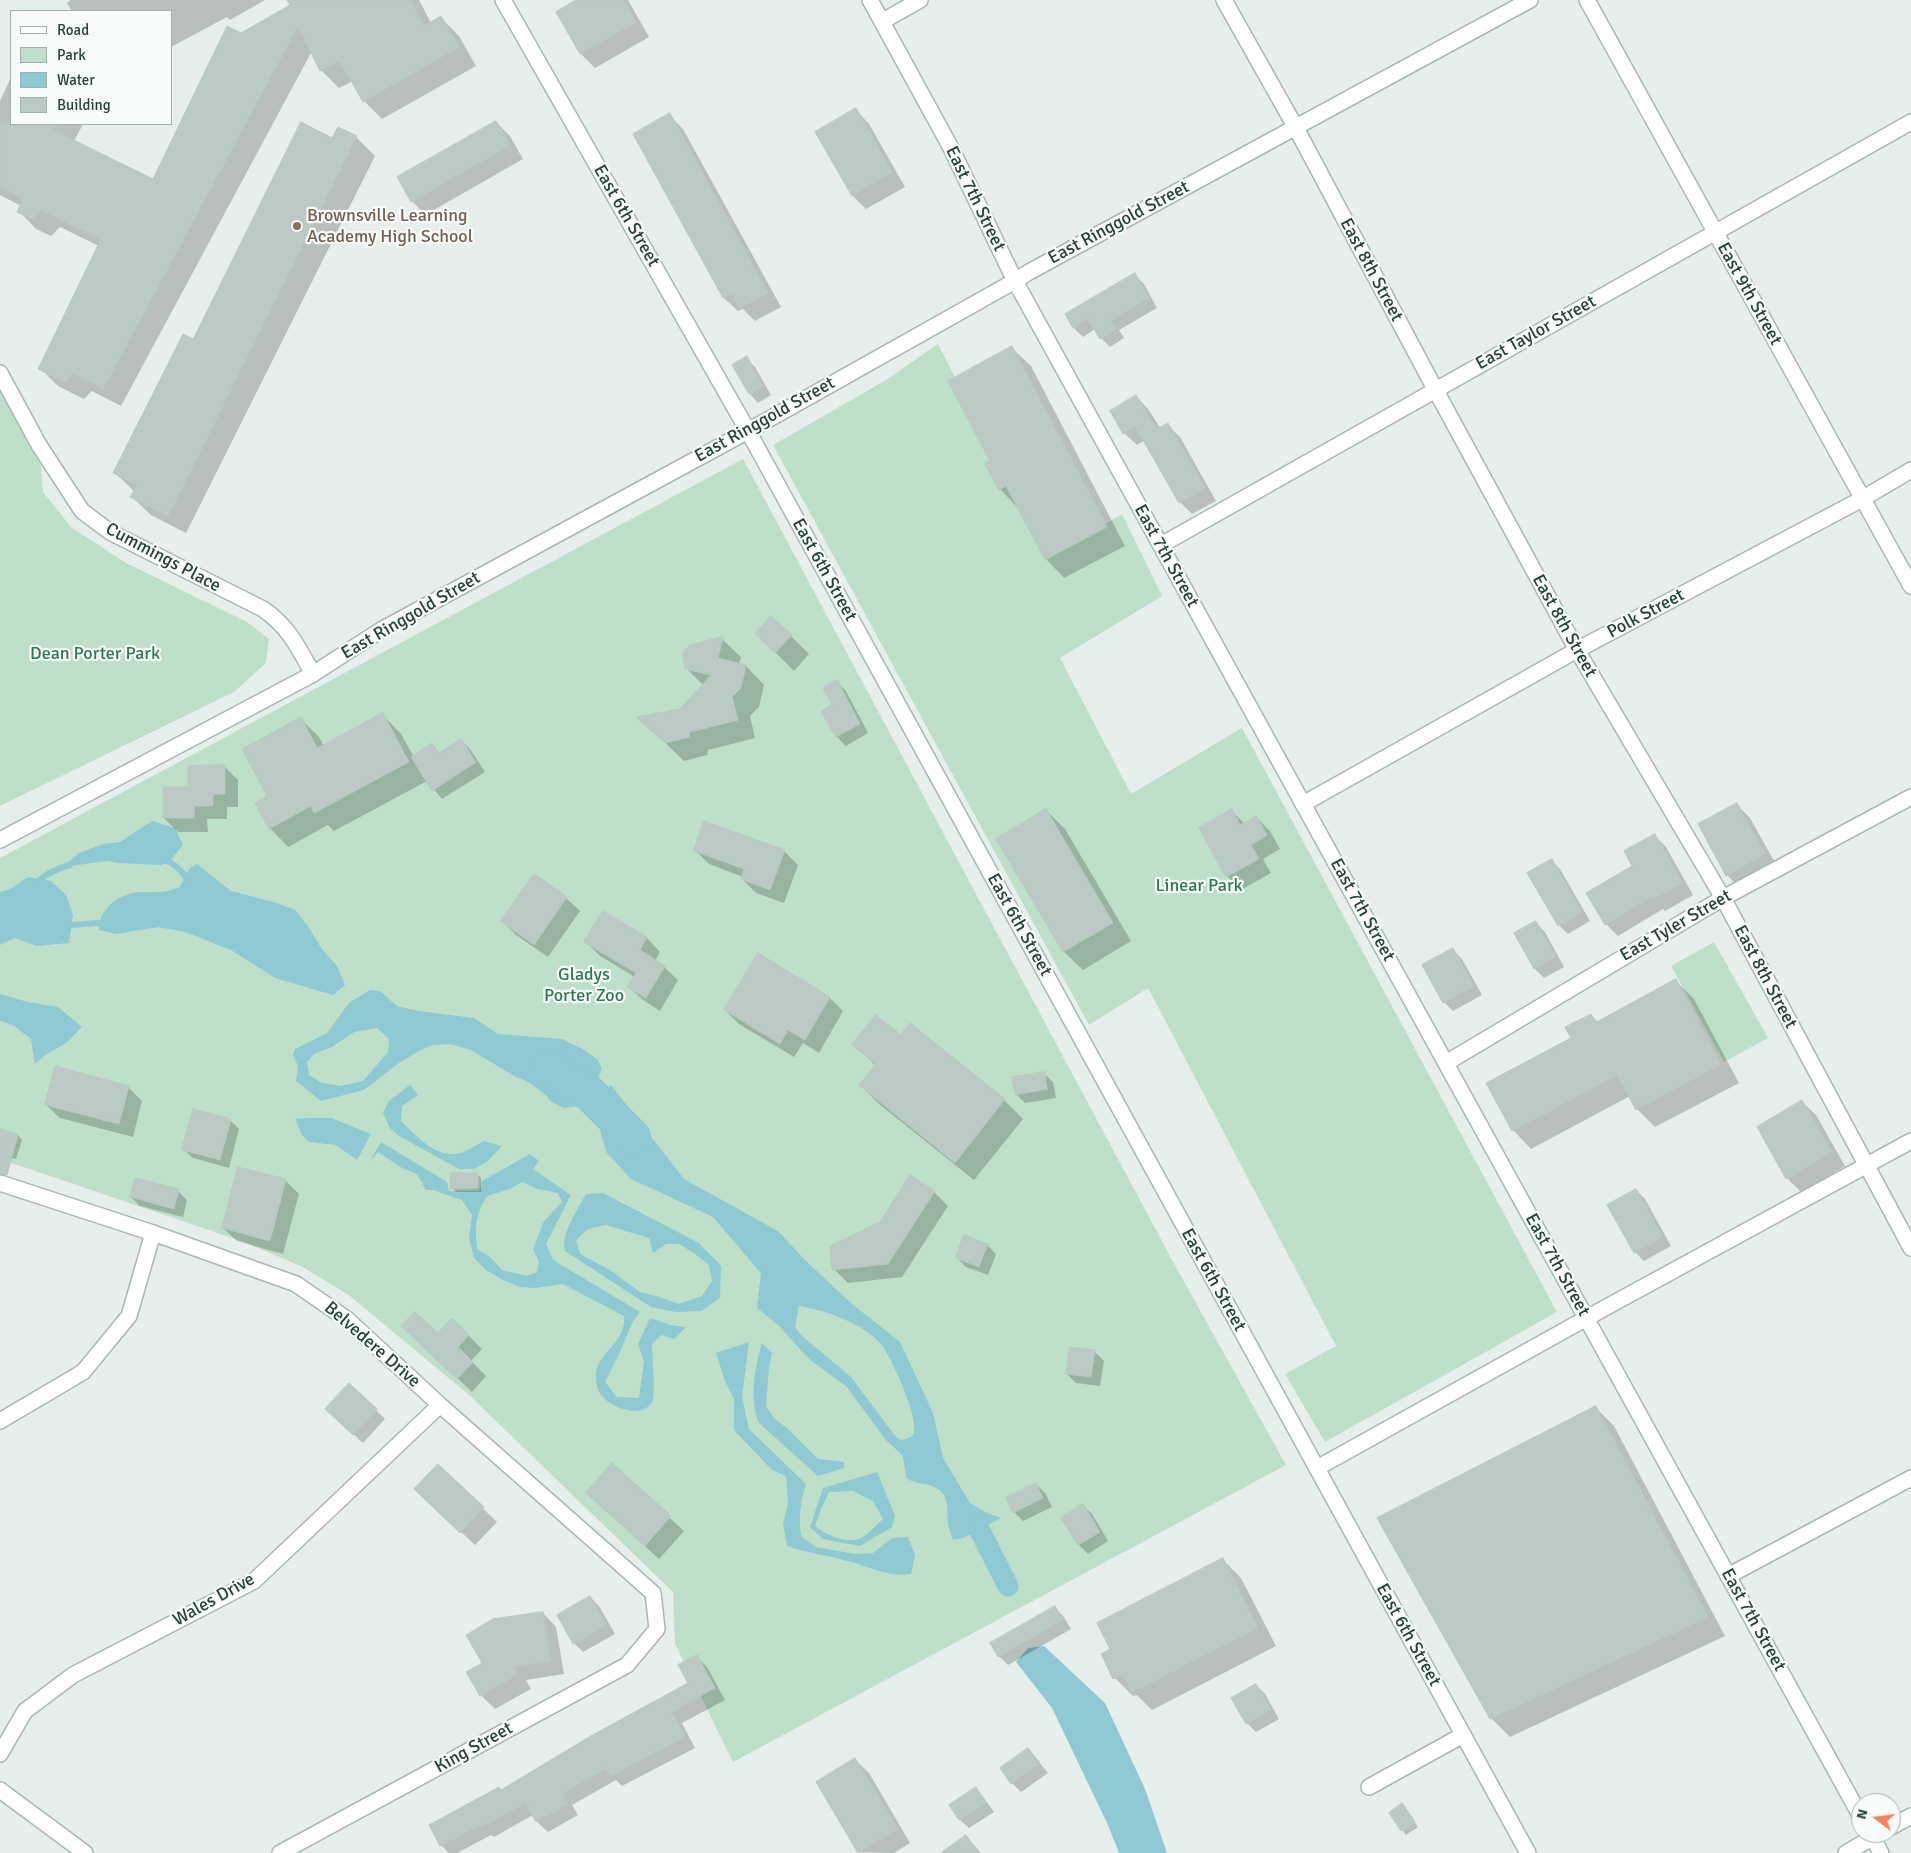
<!DOCTYPE html>
<style>
body{margin:0}
#map{position:relative;width:1911px;height:1853px;overflow:hidden;background:#e6efeb;font-family:Signika,sans-serif}
canvas{display:block}
.legend{position:absolute;left:10px;top:10px;width:162px;height:115px;box-sizing:border-box;background:#f7fbf9;border:1px solid #a3b1ad;margin:0;padding:6px 9px;list-style:none;font-size:15px;color:#24423a}
.legend li{display:flex;align-items:center;gap:10px;height:25px}
.legend b{width:25px;border:1px solid #a3b1ad}
.north{position:absolute;left:1851px;top:1793px;width:50px;height:50px;box-sizing:border-box;background:#f7fbf9;border:1px solid #a3b1ad;border-radius:50%;rotate:285deg;font-size:14px;font-weight:700;line-height:20px;text-align:center;color:#24423a}
.north::after{content:'';display:block;margin:auto;width:18px;height:22px;background:#f4845f;clip-path:polygon(50% 0,100% 100%,50% 72%,0 100%)}
</style>
<div id="map">
<canvas width="1911" height="1853"></canvas>
<ul class="legend">
<li><b style="height:6px;background:#fff"></b>Road</li>
<li><b style="height:14px;background:#bfe0c8"></b>Park</li>
<li><b style="height:14px;background:#8ec9d4"></b>Water</li>
<li><b style="height:14px;background:#bbcac4"></b>Building</li>
</ul>
<div class="north">N</div>
</div>
<script>
const ctx = document.querySelector('canvas').getContext('2d');
ctx.lineJoin = 'round';
function fill(path, color) { ctx.fillStyle = color; ctx.fill(path, 'evenodd'); }
function strokePath(path, color, width, dash) { ctx.strokeStyle = color; ctx.lineWidth = width; ctx.lineCap = dash ? 'butt' : 'round'; ctx.setLineDash(dash || []); ctx.stroke(path); }
function write(font, color, halo, rows, align = 'center') {
  ctx.font = font + ' Signika,sans-serif'; ctx.lineWidth = 4.5; ctx.setLineDash([]); ctx.textBaseline = 'middle'; ctx.strokeStyle = halo; ctx.fillStyle = color; for (const [text, x, y, turn = 0] of rows) {
    ctx.save(); ctx.translate(x, y); ctx.rotate((+turn || 0) * Math.PI / 180); ctx.textAlign = isNaN(turn) ? turn : align; if (halo) ctx.strokeText(text, 0, 0); ctx.fillText(text, 0, 0); ctx.restore();
  }
}
fill(new Path2D(`
 M938,344l110,214 74,-44 40,82 -102,62 71,136 111,-66 315,584 -232,130 -40,-68 51,-28 -188,-358 -59,37 -316,-580 113,-65z
 M0,373l39,72 4,47 28,35 55,36 121,59 22,17 -3,24 -32,29 -234,114z
 M743,459l428,799 115,207 -553,297 -58,-118 -2,-52 -204,-197 -119,-99 -47,-29 -59,-25 -244,-83v-301z
 M1714,942l54,96 -44,24 -53,-96z`), '#bfe0c8');
fill(new Path2D(`
 M152,821l23,7 8,17 -13,16 -8,4 -44,-2 -10,-2 -46,6 17,-14 24,-9 17,-2z
 M197,864l34,27 46,12 18,7 15,19 11,19 16,18 8,19 -12,10 -58,-17 -44,-28 -46,-18 -27,-5 -42,7 -17,-4c0,-17 13,-31 30,-36 9,-3 21,-1 31,-2 6,0 12,-3 19,-4l11,-20z
 M28,877l23,4 15,14 7,20 -4,28 -32,3 -22,-8 -15,7v-53l10,-3z
 M370,990l10,1 17,15 21,5 56,7 24,16 64,5 19,9 16,11 5,9 -3,8 -19,30 -16,2 -13,-6 -5,-7 -16,-12 -16,-7 -43,-26 -21,-6 -17,1 -14,6 -20,12 -35,27 -43,11 -25,-20 2,-15 -5,-11 2,-6 32,-16 22,-30zM377,1028l12,11 -1,13 -25,29 -22,5 -19,-3 -13,-8 -2,-13 7,-8 18,-7 22,-15z
 M0,994l28,8 30,5 24,20 -16,16 -21,12 -10,9 -4,-25 -18,-14 -13,-4z
 M410,1085l8,10 -16,11 -1,15c17,16 38,42 65,30 6,-3 12,-7 18,-10l18,5 -14,15 -14,8h-15l-60,-33 -9,-8 -7,-15 6,-12z
 M611,1085l73,94 94,52 28,30 46,43 48,38 33,71 10,45 27,45 15,9 16,6 -38,20 -10,2c-1,-4 -3,-8 -4,-12 -4,-15 4,-34 -17,-42 -9,-3 -17,-2 -26,-8l-3,-22 -17,-16 -40,-54 -36,-26 -32,-35 -21,-17 4,-35 -48,-56 -82,-38 -24,-26 -6,-18 -4,-29zM799,1306c25,3 65,18 82,38 10,12 38,74 33,89 -2,5 -9,6 -13,7l-5,-3 -45,-60 -48,-40 -8,-10z
 M307,1118h24l40,16 -14,26 -21,-15 -27,-3 -7,-7 -7,-16z
 M381,1142l66,40 2,9h30l3,-10 48,-27 9,7 -6,8 38,26 -25,49 7,16 87,52 -7,9 -13,31 -15,30 12,15 22,1 5,-37 -6,-17 12,-26 20,7 16,2 -12,12 -13,-4 -9,9c0,12 4,50 0,58 -10,18 -45,5 -53,-10 -2,-3 -3,-11 -3,-15 -1,-19 20,-30 26,-46 2,-4 2,-11 2,-15l-61,-32 -28,4 -15,-1 -17,-7 -17,-10 -12,-12 -5,-20 3,-23 -10,-15 -29,-10h-7l-9,-16 -15,-6 -24,-16 -8,9zM522,1182l15,7 21,4 4,9 -18,19 -11,28 6,13 -2,10 -11,4 -24,-6 -12,-13 -13,-8c-2,-23 -2,-33 10,-53l23,-7z
 M603,1193l96,50 22,23 -1,32 -19,13 -25,1 -25,-5 -86,-56c-5,-16 13,-42 21,-57zM606,1225l43,13 4,15 13,-9h13l15,9 15,12 3,16 -10,15 -23,8 -20,-7 -19,-5 -30,-22 -30,-16 -4,-14 12,-11z
 M749,1342l-7,55 7,32 57,55c-6,17 -7,34 -5,52l15,11 39,7 18,-1 19,-15 16,-1 7,18 -4,19c-23,4 -42,-8 -64,-13 -20,-6 -40,-8 -60,-15l-4,-23 5,-19 -2,-28 -14,-6 -38,-40v-31l-9,-18 -9,-28z
 M762,1343l10,10 -3,15 -3,38 8,12 14,11 30,30 26,3v6l-26,8 -59,-53c-10,-24 -4,-56 3,-80z
 M877,1472l18,44 -3,11 -32,19 -37,-7 -13,-12 13,-39zM853,1491l20,10 10,18c-6,5 -16,17 -24,20 -13,5 -35,-5 -44,-13l6,-17 8,-17z
 M1044,1646l61,57 40,86 22,64h-48l-11,-28 -56,-117 -36,-46 12,-14z`), '#8ec9d4');
fill(new Path2D(`
 M71,0h194l-35,20 -3,-3 -56,30v-36h-99l-5,-8z
 M289,0h130l12,23 10,-5 18,18 17,30 -94,53 -18,-18 -11,-20 -14,7 -18,-18 -9,-19 -191,355 -29,-15 -8,8 -26,-13 -18,-18 59,-122 -39,-19 -9,9 -15,-7 -17,-18 2,-5 -21,-11v-94l11,-24v47h72l-9,17 80,39 87,-146 51,-28z
 M579,0h49l21,37 -54,31 -14,-14 -23,-42z
 M856,110l13,14 36,63 -39,22 -14,-14z
 M669,115l14,14 98,178 -26,14 -12,-12 -5,2 -14,-13 -89,-164z
 M496,122l14,14 13,23 -98,56 -13,-14z
 M356,137l19,19 -189,377 -35,-18 -19,-18 3,-5 -21,-20 80,-131 139,-201z
 M1135,275l9,9 13,24 -38,22 5,8 -14,9 -9,-9 -6,-9 -12,8 -9,-9 -7,-14z
 M1012,348l19,18 94,180 -61,32 -18,-19 -28,-51 -18,-19 -8,-27z
 M746,358l9,9 16,28 -13,8 -8,-9 -17,-28z
 M1136,396l12,13 13,20 6,-4 13,12 36,64 -24,13 -12,-12 -35,-62 -8,5 -13,-12z
 M757,634l34,2 18,18 -15,17z
 M722,639l19,18 -2,7 7,2 18,19 -5,22 -9,9 5,22 -47,12 -1,5 -23,6 -27,-26 46,-50 -17,-17z
 M837,682l9,9 22,42 -22,13 -9,-9 -14,-26 11,-6z
 M383,715l18,19 13,23 18,-12 9,9 20,-14 9,9 15,23 -43,27 -15,-18 -93,50 -6,-6 -40,22 -18,-19 -1,-31 32,-78 18,18 5,9z
 M224,766l14,14v27h-11v12h-20l1,13h-30l-14,-14 26,-30z
 M1736,804l14,14 28,50 -37,21 -14,-14z
 M1046,810l19,19 66,112 -48,29 -19,-18 -66,-113z
 M1232,811l13,13 11,-7 14,14 10,18 -17,10 8,14 -30,17 -14,-14 -27,-48z
 M1654,835l12,12 27,48 -28,16 -2,-2 -45,27 -12,-12 28,-58z
 M695,850l89,1 14,14 -14,38 -28,-10 -14,-14 1,-2 -34,-13z
 M1551,860l9,9 30,52 -22,13 -9,-9z
 M566,898l14,13 -32,46 -32,-22 -14,-14z
 M603,913l44,25 13,14 -5,9 9,6 14,13 -18,31 -17,-11 -14,-13 6,-10 -35,-21 -14,-14z
 M1536,923l9,9 19,35 -20,11 -9,-9 -19,-35z
 M1453,950l9,9 20,36 -29,16 -9,-9 -20,-36z
 M1676,981l18,18 45,84 -84,44 -18,-18 -7,-13 -99,53 -18,-19 60,-91 18,-24 7,7z
 M830,998l13,13 -24,42 -16,-10 -9,14 -55,-33 -14,-14z
 M910,1025l94,75 19,19 -49,61 -95,-76 -19,-19 16,-19 -22,-22 47,-8z
 M1044,1073l9,9 3,16 -31,5 -9,-9z
 M128,1087l14,14 -9,36 -73,-19 -14,-13z
 M1802,1102l14,13 29,51 -44,26 -14,-14z
 M230,1120l9,9 -10,39 -36,-10 -10,-9z
 M18,1135l4,5 -6,19 -15,-4 -1,-14z
 M477,1174l4,4v14h-25l-4,-4z
 M911,1177l23,15 14,14 -46,71 -54,6 -14,-14 47,-46z
 M285,1180l14,14 -16,60 -46,-13 -14,-13z
 M1636,1190l9,9 26,47 -27,15 -9,-9z
 M178,1191l9,9 -4,17 -43,-11 -9,-9z
 M987,1245l9,9 -8,21 -22,-8 -9,-9z
 M468,1335l14,14 -11,12 15,15 -14,16 -55,-52z
 M1095,1352l9,9 -4,25 -24,-3 -9,-9z
 M1596,1408l18,18 111,210 -215,101 -19,-19z
 M376,1410l9,9 -22,24 -27,-25z
 M438,1465l59,57 -22,23 -45,-42z
 M612,1465l72,66 -25,28 -58,-53z
 M1036,1484l9,9 7,14 -29,14 -9,-9z
 M1083,1505l9,9 16,27 -20,13 -9,-9 -16,-27z
 M1223,1560l18,18 35,68 -124,64 -15,-15 -4,1 -18,-18 -3,-28z
 M590,1597l9,9 16,28 -32,18 -9,-9 -16,-27z
 M1054,1607l9,9 8,13 -63,36 -9,-9z
 M543,1613l13,14 8,47 -38,6 5,9 -36,20 -14,-14 -13,-23 16,-9z
 M696,1656l11,11 18,33 -43,23 13,25 -73,38 -6,-6 -44,25 6,10 -30,17 -11,-10 -4,-7 -39,22 -3,-2 -34,18h-8l-8,-8 60,-54 189,-107z
 M1256,1685l9,9 14,25 -23,13 -9,-9z
 M1028,1749l20,24 -27,19 -9,-9z
 M855,1760l14,13 41,70 -16,10 -35,-1z
 M976,1789l8,9 10,14 -25,16 -9,-8z
 M1406,1809l12,18 -12,8 -16,-22z
 M966,1836l15,17h-38z`), '#0003');
strokePath(new Path2D(`
 M163,860c10,2 21,12 25,22
 M36,884c7,-9 22,-16 34,-19
 M71,925l28,-2`), '#8ec9d4', 6);
strokePath(new Path2D(`
 M979,1529l29,57`), '#8ec9d4', 21);
strokePath(new Path2D(`
 M547,1068l42,25 44,44`), '#8ec9d4', 36);
const building = new Path2D(`
 M287,0h124l13,26 17,-10 18,31 -96,55 -23,-41 -20,10 -22,-45 -195,363 -29,-16 -9,9 -27,-13 63,-130 -60,-29 -9,9 -15,-7 6,-14 -23,-11v-63h56l-3,6 100,49 74,-153 14,7 49,-28z
 M576,0h47l13,22 -56,32 -24,-42z
 M856,108l36,64 -40,24 -37,-64z
 M670,113l98,180 -28,15 -8,-15 -9,5 -90,-164z
 M496,121l14,24 -99,57 -14,-25z
 M301,122l31,16 6,-11 19,9 -189,380 -38,-19 7,-12 -24,-12 70,-139 10,5z
 M1135,273l14,25 -38,22 5,9 -16,10 -12,-20 -15,9 -8,-14z
 M1012,346l95,181 -62,33 -39,-74 -7,4 -14,-26 5,-3 -42,-80z
 M747,356l16,30 -14,8 -17,-29z
 M1136,395l21,34 11,-6 37,65 -26,15 -44,-77 -12,8 -13,-23z
 M771,616l21,19 -17,18 -20,-19z
 M723,637l-5,21 28,7 -5,23 -9,9 6,23 -48,12 -1,5 -24,6 -29,-26 44,-8 31,-34 -26,-6 -3,-15 8,-9z
 M837,680l23,44 -24,13 -15,-26 11,-6 -9,-17z
 M383,713l26,49 -95,51 -3,-7 -42,23 -14,-26 12,-7 -25,-47 59,-32 16,31z
 M461,739l15,23 -44,29 -21,-34 21,-14 7,10z
 M225,765v29h-12v12h-19v12h-31v-31h25v-21z
 M1737,803l28,51 -39,22 -28,-52z
 M1046,809l67,114 -50,29 -67,-113z
 M1232,809l8,16 16,-9 11,19 -16,10 8,14 -33,18 -27,-49z
 M704,821l81,29 -15,40 -29,-11 3,-10 -50,-18z
 M1655,834l27,49 -30,17 -2,-2 -45,27 -19,-32 46,-27 -8,-15z
 M1552,859l30,53 -24,14 -31,-53z
 M534,874l33,23 -33,48 -33,-24z
 M603,911l44,26 -7,13 25,16 -19,32 -19,-11 9,-14 -52,-31z
 M1536,921l20,36 -22,12 -20,-36z
 M1453,948l21,38 -31,17 -21,-38z
 M758,953l72,44 -25,43 -17,-10 -8,14 -56,-34z
 M1676,979l45,85 -85,46 -19,-35 -105,56 -26,-48 85,-45 -6,-11 26,-13 5,8z
 M876,1015l25,20 9,-12 95,76 -50,64 -96,-78 17,-21 -24,-19z
 M55,1066l74,20 -10,38 -74,-19z
 M1045,1072l2,17 -32,6 -3,-18z
 M1802,1100l30,52 -46,27 -29,-52z
 M193,1109l38,10 -11,41 -38,-10z
 M0,1129l18,5 -11,41 -7,-1z
 M238,1167l48,12 -16,62 -48,-13z
 M451,1173h27v15l-27,1z
 M910,1175l25,16 -47,73 -56,6 -2,-24 50,-24z
 M135,1178l44,11 -5,20 -44,-12z
 M1636,1189l27,48 -29,16 -27,-48z
 M964,1235l24,9 -9,23 -23,-9z
 M415,1312l23,21 14,-15 17,17 -11,12 15,15 -16,17 -56,-53z
 M1070,1347l25,3 -4,27 -25,-3z
 M349,1383l28,26 -24,26 -28,-26z
 M1596,1406l112,211 -218,102 -113,-201z
 M612,1463l59,53 -26,30 -59,-53z
 M438,1464l46,43 -24,26 -46,-44z
 M1036,1483l7,15 -30,15 -7,-15z
 M1083,1504l17,28 -22,13 -17,-27z
 M1223,1558l35,70 -126,64 -9,-18 -10,5 -12,-25 9,-5 -13,-26z
 M590,1596l17,29 -34,19 -16,-29z
 M1055,1606l8,14 -65,37 -8,-14z
 M543,1612l8,49 -38,6 5,7 -38,22 -14,-24 16,-9 -16,-28 27,-16z
 M697,1655l18,33 -43,24 13,25 -75,39 -4,-8 -44,26 6,10 -32,18 -11,-19 -43,24 -2,-2 -40,21 -11,-21 70,-38 2,3 88,-53 99,-54 -10,-18z
 M1256,1684l15,26 -25,14 -15,-26z
 M1028,1748l12,15 -29,21 -11,-16z
 M855,1758l43,71 -40,24 -42,-71z
 M976,1787l10,16 -27,17 -10,-15z
 M1402,1803l13,19 -14,9 -12,-18z
 M966,1835l13,18h-38z`);
fill(building, '#bbcac4');
strokePath(building, '#b8c9c2', 1);
const minor = new Path2D(`
 M1224,0l72,128 139,261 142,261 146,248 188,350
 M1587,0l324,586
 M883,21l37,-21
 M0,373l39,72 43,66 28,21 153,77c26,18 35,38 50,65
 M1161,545l750,-423
 M1303,804l274,-154 285,-151 49,-29
 M1446,1063l277,-165 188,-101
 M0,1183l153,50 143,51 52,36 92,85 213,188 4,36 -30,36 -347,188
 M0,1421l83,-49 46,-56 24,-83
 M1317,1468l286,-159 308,-168
 M1728,1576l183,-98
 M0,1754l25,-43 48,-36 181,-94 186,-176
 M1369,1787l94,-52
 M0,1790l85,63`);
const tertiary = new Path2D(`
 M0,840l313,-166 68,-44 367,-199 267,-150 14,-9 501,-272`);
const secondary = new Path2D(`
 M503,0l245,431 780,1422
 M870,0l81,148 64,133 846,1536
 M1891,1827l20,-11
 M1870,1833l11,20
 M1846,1853l34,-20`);
strokePath(minor, '#a8b8b2', 18);
strokePath(tertiary, '#a8b8b2', 18);
strokePath(secondary, '#a4bbb3', 18);
strokePath(minor, '#fff', 15);
strokePath(tertiary, '#fff', 15);
strokePath(secondary, '#fff', 15);
for (const [x, y, r, color] of [
 [297,226,5,"#8d6e63"]
]) { const dot = new Path2D(); dot.arc(x, y, r, 0, 2 * Math.PI); ctx.fillStyle = color; ctx.fill(dot); strokePath(dot, '#f7fbf9', 2); }
write('18px', '#24423a', '#f7fbf9', [
 ["East 7th Street",975,199,64],
 ["East 6th Street",626,216,60],
 ["East Ringgold Street",1119,223,-28],
 ["East 8th Street",1371,270,62],
 ["East 9th Street",1749,294,61],
 ["East Taylor Street",1536,333,-29],
 ["East Ringgold Street",765,420,-29],
 ["East 7th Street",1166,556,61],
 ["Cummings Place",163,558,28],
 ["East 6th Street",824,570,61],
 ["Polk Street",1646,614,-28],
 ["East Ringgold Street",411,616,-30],
 ["East 8th Street",1564,626,61],
 ["East 7th Street",1362,910,61],
 ["East 6th Street",1019,925,61],
 ["East Tyler Street",1676,926,-30],
 ["East 8th Street",1765,977,62],
 ["East 7th Street",1557,1265,61],
 ["East 6th Street",1213,1280,61],
 ["Belvedere Drive",372,1345,41],
 ["Wales Drive",214,1600,-29],
 ["East 7th Street",1753,1620,61],
 ["East 6th Street",1408,1635,61],
 ["King Street",474,1748,-29]
]);
write('18px', '#785e54', '#f7fbf9', [
 ["Brownsville Learning",307,216],
 ["Academy High School",307,237]
], 'left');
write('18px', '#2d7a4b', '#f7fbf9', [
 ["Dean Porter Park",95,654],
 ["Linear Park",1199,886],
 ["Gladys",584,975],
 ["Porter Zoo",584,996]
]);
</script>
